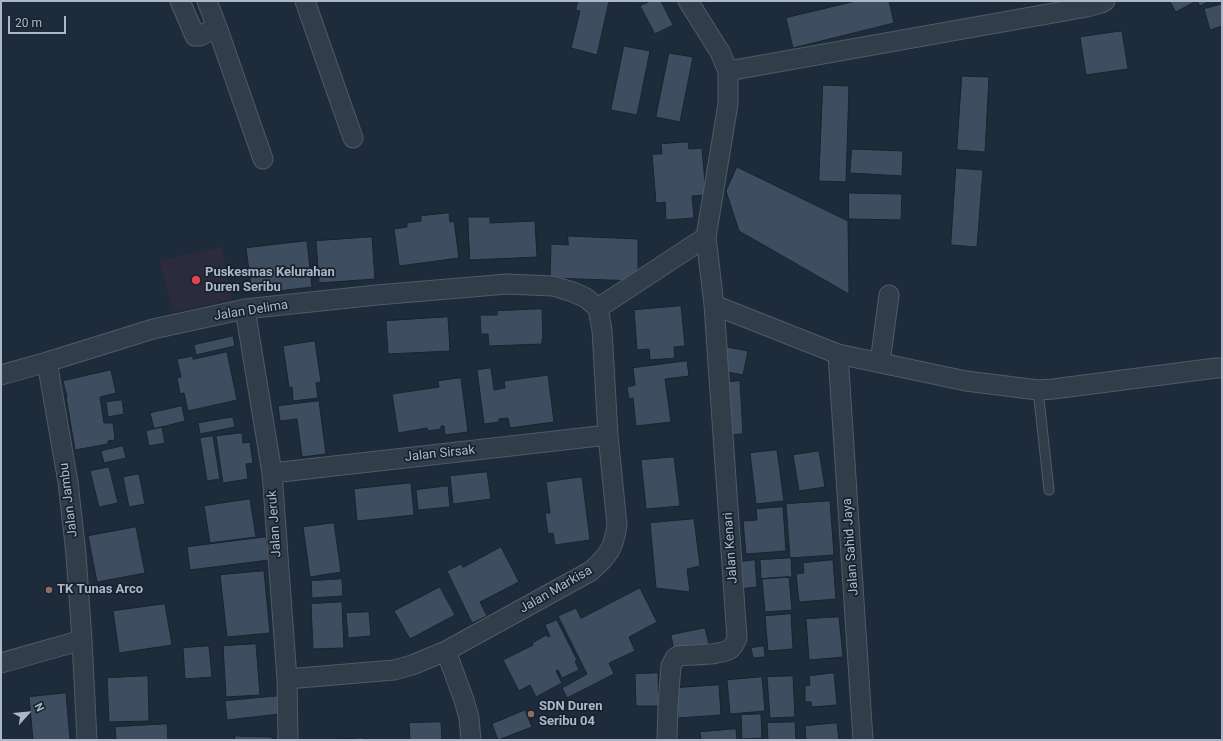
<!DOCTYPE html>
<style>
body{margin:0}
#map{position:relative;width:1223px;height:741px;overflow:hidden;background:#1e2b3a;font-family:Roboto,sans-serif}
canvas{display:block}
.frame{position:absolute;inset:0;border:2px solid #acb7c7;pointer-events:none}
.north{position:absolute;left:8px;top:693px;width:40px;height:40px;-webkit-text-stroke:3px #18222f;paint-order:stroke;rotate:63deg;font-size:11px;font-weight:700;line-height:16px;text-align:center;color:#acb7c7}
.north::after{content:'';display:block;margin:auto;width:14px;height:18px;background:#acb7c7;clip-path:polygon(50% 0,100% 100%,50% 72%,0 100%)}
.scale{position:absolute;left:8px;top:16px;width:58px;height:18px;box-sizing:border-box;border:2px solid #acb7c7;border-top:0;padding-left:5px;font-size:12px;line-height:14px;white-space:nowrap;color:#acb7c7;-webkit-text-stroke:3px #18222f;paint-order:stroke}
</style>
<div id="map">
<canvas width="1223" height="741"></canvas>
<div class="frame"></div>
<div class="north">N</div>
<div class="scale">20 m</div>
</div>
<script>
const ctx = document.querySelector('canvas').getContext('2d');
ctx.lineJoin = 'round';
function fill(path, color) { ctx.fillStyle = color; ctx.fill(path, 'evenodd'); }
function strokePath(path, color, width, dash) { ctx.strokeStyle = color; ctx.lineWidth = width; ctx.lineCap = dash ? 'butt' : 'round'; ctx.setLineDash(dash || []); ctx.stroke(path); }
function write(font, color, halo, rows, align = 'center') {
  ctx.font = font + ' Roboto,sans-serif'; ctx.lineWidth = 3.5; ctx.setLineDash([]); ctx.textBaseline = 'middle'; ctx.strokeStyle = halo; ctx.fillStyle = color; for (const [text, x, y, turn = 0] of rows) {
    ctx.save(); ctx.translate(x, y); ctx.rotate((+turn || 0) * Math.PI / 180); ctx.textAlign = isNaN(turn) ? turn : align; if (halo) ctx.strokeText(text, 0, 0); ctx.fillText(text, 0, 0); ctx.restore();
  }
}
fill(new Path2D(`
 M222,247l10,52 -59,13 -14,-52z`), '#2c2b3b');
const building = new Path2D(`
 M578,1h31l-12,54 -26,-7 9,-37 -4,-1z
 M651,1h10l12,24 -18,9 -15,-28z
 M856,1h33l5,22 -101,25 -7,-30z
 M1170,1h26l-20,11z
 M1198,1h11l-9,5z
 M1222,4v22l-12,4 -6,-21z
 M1122,31l6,38 -42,6 -6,-38z
 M624,46l26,5 -13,64 -26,-5z
 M669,53l24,4 -13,65 -24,-5z
 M962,76l27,1 -4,75 -28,-2z
 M823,85l26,1 -3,96 -27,-1z
 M688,142l1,7 13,-1 4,47 -14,1 2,22 -28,2 -1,-18 -9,1 -4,-49h10l-1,-10z
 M852,149l51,2 -1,25 -52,-3z
 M737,167l111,54 1,73 -110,-63 -13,-40z
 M956,168l27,2 -6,77 -26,-2z
 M849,193l53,1 -1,26 -52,-1z
 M449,213l1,9 4,-1 5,37 -60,8 -5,-37 13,-2v-4l14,-2v-5z
 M468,217h22v6l45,-2 2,36 -67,3z
 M568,236l70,3v42l-88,-3 1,-34 17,1z
 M372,237l3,42 -56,4 -3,-42z
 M307,241l5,46 -60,7 -6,-46z
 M681,306l4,40 -11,1 1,11 -25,2 -1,-11 -12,1 -3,-40z
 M542,309l1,30h-1v5l-53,2 -1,-12h-7l-1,-19h17v-4z
 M448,317l2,34 -62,3 -2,-33z
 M233,336l2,10 -39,9 -2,-10z
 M315,341l6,41 -5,1 2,15 -25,3 -1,-14h-3l-6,-41z
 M727,347l21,4 -5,24 -20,-4z
 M227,352l10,48 -49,11 -4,-18 -4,1 -3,-16 4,-1 -4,-18 16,-3v3z
 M687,361l2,15 -24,3 6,43 -35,4 -3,-28 -4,1 -2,-12 8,-2 -2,-17z
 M491,368l3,22 11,-2 -1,-7 44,-6 6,47 -44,6 -2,-10 -9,1v3l-15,2 -7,-54z
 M111,370l5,23 -16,4 4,26h9l2,17 -7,1v3l-33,6 -9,-53h1l-4,-16z
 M461,378l7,54 -23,3 -1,-9h-3v3l-13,2 -1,-3 -29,5 -6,-39 47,-7 -1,-6z
 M740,381l3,53 -16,1 -3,-53z
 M122,400l2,14 -16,3 -2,-15z
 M319,401l7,53 -24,3 -5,-38 -17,2 -2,-15z
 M182,406l3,15 -31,8 -4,-16z
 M233,417l2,10 -35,7 -2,-11z
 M162,427l3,16 -16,3 -3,-15z
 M242,433l1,10 7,-1 3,21 -7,1 2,15 -25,4 -7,-47z
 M213,436l7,43 -13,2 -7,-43z
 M123,446l3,12 -22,5 -3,-12z
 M777,450l7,51 -28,3 -6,-51z
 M819,451l6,36 -26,4 -6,-36z
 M674,457l6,49 -34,3 -5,-49z
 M109,467l9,36 -19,4 -9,-36z
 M487,472l4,27 -38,5 -3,-28z
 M139,474l6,30 -16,3 -6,-30z
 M582,477l8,63 -35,5 -2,-12 -5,1 -3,-21h5l-4,-31z
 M411,483l3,32 -57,6 -3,-32z
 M448,486l2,21 -32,3 -2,-20z
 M250,499l6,38 -46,6 -6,-37z
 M830,501l4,54 -44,3 -4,-54z
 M783,507l3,44 -40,3 -3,-33 14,-1 -1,-11z
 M694,519l6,47 -13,3 3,23 -34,-4 -6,-65z
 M334,523l7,49 -31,5 -7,-50z
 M136,527l9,46 -48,9 -9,-46z
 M266,537l3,23 -79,10 -3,-23z
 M501,547l18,35 -39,20 7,14 -15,7 -25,-52 14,-7 2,3z
 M791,558l1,19 -31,2 -1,-19z
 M755,560l2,27 -18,2 -2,-27z
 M833,560l3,39 -37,3 -3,-28 8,-1 -1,-10z
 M264,571l6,62 -43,4 -7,-62z
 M789,577l3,33 -27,2 -3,-33z
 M342,579l1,17 -31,2 -1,-17z
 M440,587l15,28 -45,24 -16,-28z
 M640,588l17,34 -28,15 6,14 -26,12 5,11 -47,24 -5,-10 25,-14 -29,-58 18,-8 5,10z
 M342,602l2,46 -31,1 -2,-45z
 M165,604l7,41 -53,8 -6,-42z
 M369,612l2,24 -23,2 -2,-25z
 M791,614l2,35 -25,2 -3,-35z
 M839,617l4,40 -34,3 -3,-41z
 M557,620l20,40 -2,1 4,9 -17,8 -4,-8 -2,1 6,12 -26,14 -6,-12 -11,6 -16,-31 30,-15 -1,-2 14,-8 2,2 2,-1 -5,-11z
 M705,628l4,16 -35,7 -3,-16z
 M256,644l4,51 -34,2 -3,-51z
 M209,646l3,31 -27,2 -2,-31z
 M764,646l1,11 -12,1 -2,-10z
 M658,673l1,33h-23l-1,-32z
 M834,673l3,32 -25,2 -1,-5h-6v-16l5,-1 -1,-9z
 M148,676l1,45 -40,1 -2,-44z
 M793,676l2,41 -25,1 -3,-41z
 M762,677l3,34 -35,3 -3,-34z
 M719,685l2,30 -43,3 -2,-30z
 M66,693l4,47h-37l-4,-43z
 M278,696l2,18 -53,6 -2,-19z
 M525,710l7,17 -34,13 -6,-16z
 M761,714l1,24 -20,1 -1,-24z
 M441,722l1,18h-32l-1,-17z
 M795,722l1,18h-28l-1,-17z
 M837,723l2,17h-33l-1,-14z
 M167,724l1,16h-52l-1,-13z
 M736,729l1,11h-36l-1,-8z
 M235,736l37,1v3h-37z
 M363,738v2h-35z`);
fill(building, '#3f4d60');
strokePath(building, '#1a2431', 1);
const lane = new Path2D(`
 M1038,390l11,100`);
const street = new Path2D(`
 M180,1l15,35h5l17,-9
 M207,1l10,26 46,132
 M305,1l48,137
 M728,71l359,-64 14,-4 4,-2
 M714,305l124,49 128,27 72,9 15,-1 163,-21h6
 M598,308l108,-71
 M245,309l27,164 15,206 1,61
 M838,354l25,386
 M47,362l21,120 8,72 6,86 5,100
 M880,363l9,-68
 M1,375l46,-13 106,-33 92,-20 132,-14 130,-11 46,2 20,6 13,6 12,10
 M272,473l336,-38
 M446,651l18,49 5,18 2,22
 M1,663l81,-23
 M287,679l107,-9 18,-5 34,-14 145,-80c17,-15 23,-23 26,-46l-9,-90 -6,-105 -4,-22
 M667,740l1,-35 3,-39 4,-8 3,-2c14,-2 41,0 52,-7 4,-3 5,-6 7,-11l-23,-333 -8,-68 22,-133v-33l-8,-19 -32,-51`);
strokePath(lane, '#505a68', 11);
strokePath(street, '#505a68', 21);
strokePath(lane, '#323d4a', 9);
strokePath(street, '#323d4a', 19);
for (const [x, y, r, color] of [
 [196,280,5,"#e0444e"],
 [49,590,4,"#8d6e63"],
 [531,714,4,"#8d6e63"]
]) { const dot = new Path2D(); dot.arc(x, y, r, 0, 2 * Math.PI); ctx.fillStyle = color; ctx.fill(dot); strokePath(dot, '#18222f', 1.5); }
write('bold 13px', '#acb7c7', '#18222f', [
 ["Puskesmas Kelurahan",205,273],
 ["Duren Seribu",205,288],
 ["TK Tunas Arco",57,590],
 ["SDN Duren",539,707],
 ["Seribu 04",539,722]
], 'left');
write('13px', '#acb7c7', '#18222f', [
 ["Jalan Delima",251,311,-9],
 ["Jalan Sirsak",440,454,-6],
 ["Jalan Jambu",69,500,-97],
 ["Jalan Jeruk",275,524,-94],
 ["Jalan Sahid Jaya",851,547,-94],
 ["Jalan Kenari",731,548,-94],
 ["Jalan Markisa",556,590,-30]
]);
</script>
